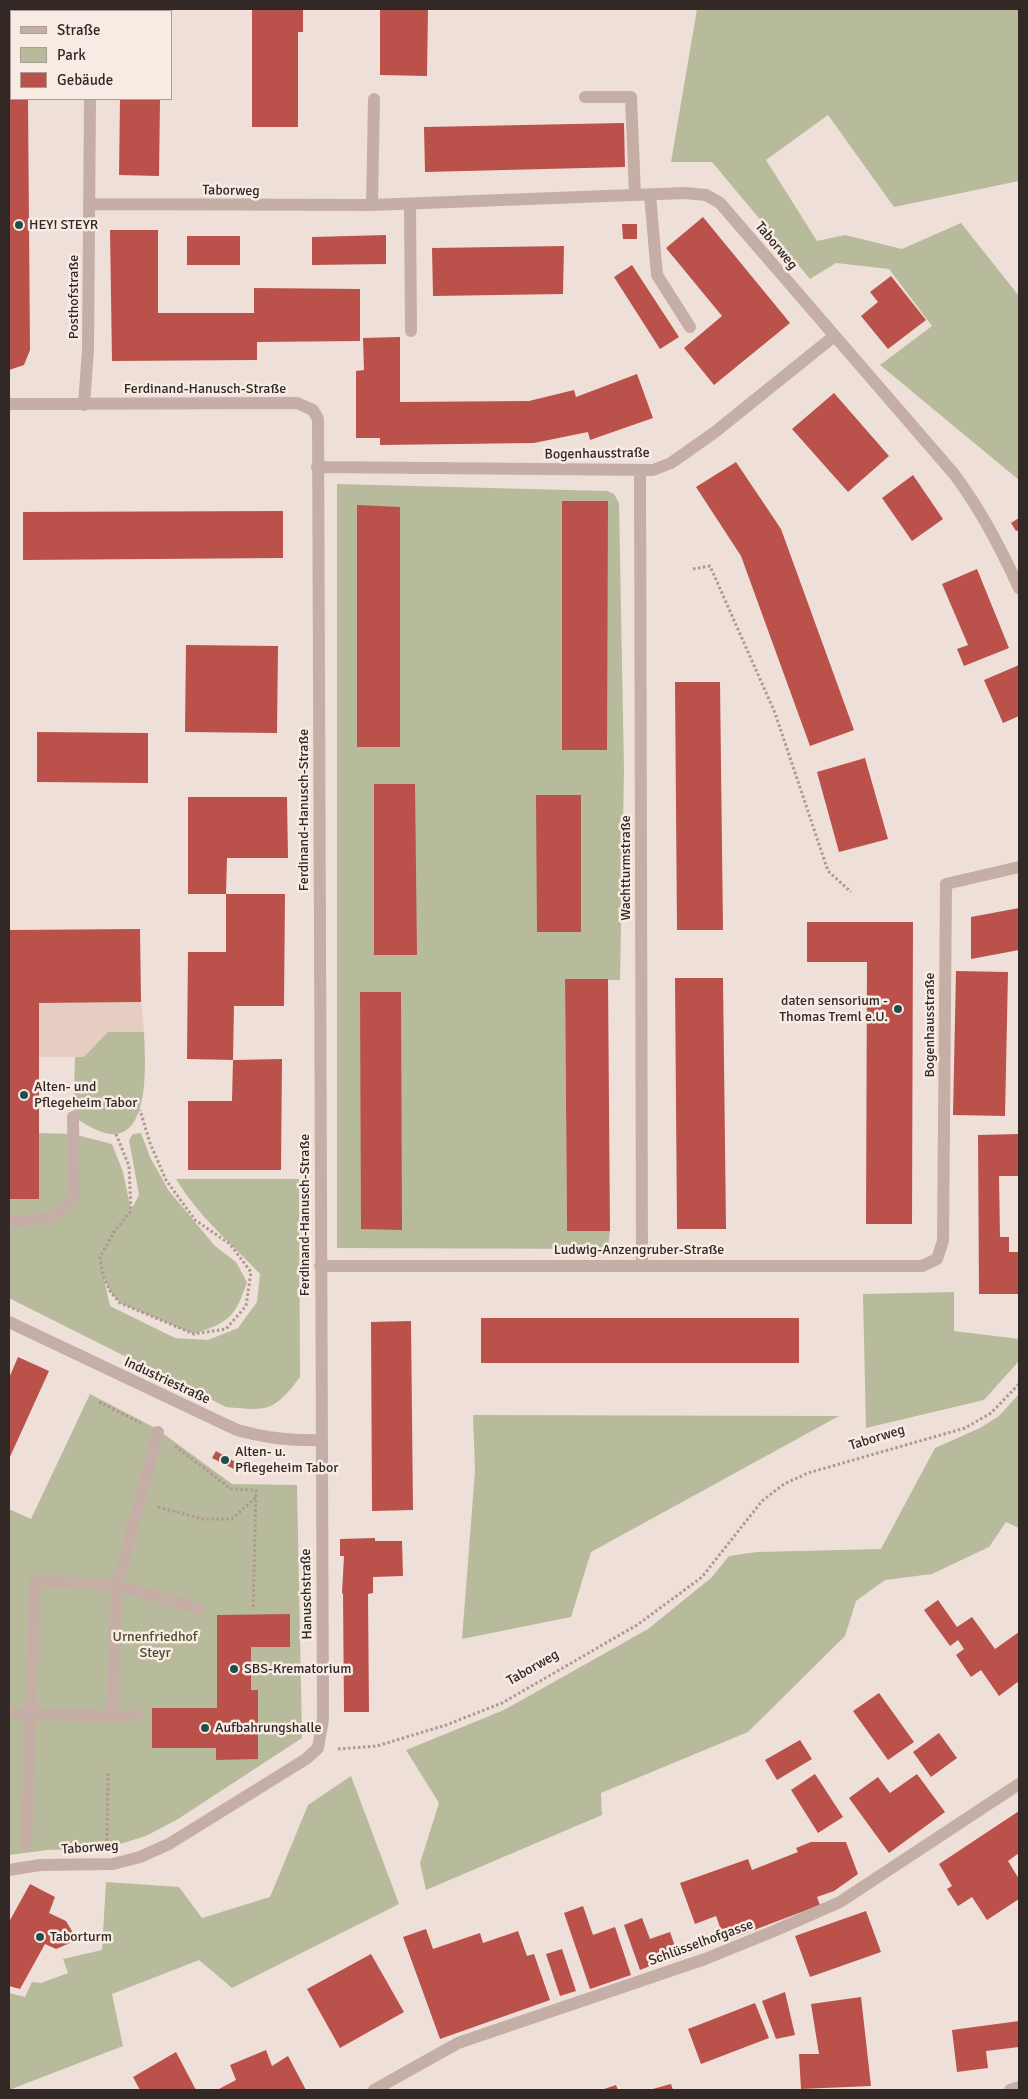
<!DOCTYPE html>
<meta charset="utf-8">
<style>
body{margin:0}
#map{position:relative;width:1028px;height:2099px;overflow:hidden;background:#eee0d9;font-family:Signika,sans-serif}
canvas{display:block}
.frame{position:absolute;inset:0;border:10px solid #322826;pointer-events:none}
.legend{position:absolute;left:10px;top:10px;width:162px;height:90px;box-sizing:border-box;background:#f7ebe4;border:1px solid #a89d98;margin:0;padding:6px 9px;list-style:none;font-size:15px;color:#322826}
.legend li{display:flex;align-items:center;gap:10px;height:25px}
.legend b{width:25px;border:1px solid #a89d98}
</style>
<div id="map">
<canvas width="1028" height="2099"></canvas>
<div class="frame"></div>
<ul class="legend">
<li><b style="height:6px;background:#c5aea6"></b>Straße</li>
<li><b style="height:14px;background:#b7bb9b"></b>Park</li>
<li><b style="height:14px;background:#ba514b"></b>Gebäude</li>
</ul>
</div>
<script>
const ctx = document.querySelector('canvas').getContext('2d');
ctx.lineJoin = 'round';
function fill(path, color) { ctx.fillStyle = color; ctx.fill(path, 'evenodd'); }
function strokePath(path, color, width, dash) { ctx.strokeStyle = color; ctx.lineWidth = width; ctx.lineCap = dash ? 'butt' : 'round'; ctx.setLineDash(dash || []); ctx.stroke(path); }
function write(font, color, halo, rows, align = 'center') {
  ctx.font = font + ' Signika,sans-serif'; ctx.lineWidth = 5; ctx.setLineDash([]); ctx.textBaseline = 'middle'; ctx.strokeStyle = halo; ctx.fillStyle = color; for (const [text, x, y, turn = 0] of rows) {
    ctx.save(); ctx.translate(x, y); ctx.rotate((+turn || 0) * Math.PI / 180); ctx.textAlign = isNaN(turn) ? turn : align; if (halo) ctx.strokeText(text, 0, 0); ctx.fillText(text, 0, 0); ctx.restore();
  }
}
fill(new Path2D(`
 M697,9h322v172l-125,26 -66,-92 -62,45 51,81 28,-6 57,14 59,-26 58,73v184l-139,-115 52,-39 -43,-57 -53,-6 -26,16 -98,-117h-41z
 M337,484l270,7 7,3 5,9 5,268 -4,209h-55l2,251h43l-2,18 -271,-1z
 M76,1031l68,1c1,25 7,98 -28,102 -13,2 -32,-11 -43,-17z
 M39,1133l34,1 39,10 11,28 8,38 8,-15 -10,-55 4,-6 8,-1 9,24 19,34 46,55 21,16 11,20c-12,36 -18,40 -53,52l-74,-31 -10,-12 -6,-12 6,27 65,32 33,2 30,-12 19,-26 3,-28c-29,-31 -62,-58 -84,-95h123l1,198c-26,35 -32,34 -74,30l-217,-109v-99h30z
 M954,1292v39l65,8v22l-35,39 -118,28 -3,-134z
 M90,1394l67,35 75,55 65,1 5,253 -124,81 -32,17 -39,12 -59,2 -39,5v-346l22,10z
 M1019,1394v134l-13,-6 -17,25 -57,27 -47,6 -29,21 -11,35 -97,96 -147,61 1,22 -176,75 -6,-27 19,-60 -33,-53 98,-40 144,-81 63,-51 18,-22 28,-4 124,-3 54,-101 45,-20 19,-12z
 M473,1415l366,1 -248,136 -20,65 -109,22 13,-168z
 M351,1776l48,128 -167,84 -33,-28 -87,34 11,52 -114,44v-97l16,4 7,-15 9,1 27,-10 -5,-14 39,-9 4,-68 73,5 23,31 68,-21 38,-92z`), '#b7bb9b');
fill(new Path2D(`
 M141,1002l3,30h-36l-24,25h-45v-54z`), '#e5cec1');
fill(new Path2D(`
 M9,9h19v2h-17v88h17l2,251 -6,15 -15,5z
 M121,9h40v2h-40z
 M252,9h51v23h-5v95h-46z
 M380,9h48l-1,67 -47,-1z
 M120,99h40l-1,77 -40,-1z
 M624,123l1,44 -200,5 -1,-45z
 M703,217l87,106 -76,62 -30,-37 38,-32 -56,-68z
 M622,224h15v15h-14z
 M110,230h48v83h96v-25l106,1v52l-103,1v18l-145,1z
 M386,235v29l-74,1v-28z
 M187,236h53v29h-53z
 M564,246l-1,48 -130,2 -1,-48z
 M632,265l47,72 -19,12 -46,-72z
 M891,276l35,44 -38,29 -27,-33 17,-14 -8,-10z
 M400,337v65l129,-1 45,-11 2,7 61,-23 16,44 -63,22 -2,-8 -54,11 -154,2v-7h-24v-67l8,-1 -1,-32z
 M834,393l55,63 -41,36 -56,-63z
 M736,462l45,67 73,201 -44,16 -69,-190 -45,-69z
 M913,475l30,44 -31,22 -30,-43z
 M562,501h46l-1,249h-45z
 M357,505l43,2v240h-43z
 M283,511v47l-260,2v-48z
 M1019,518v12l-3,1 -5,-8z
 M977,569l32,79 -45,18 -7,-17 11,-4 -26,-61z
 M186,645l92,1 -1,87 -92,-1z
 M1019,665v51l-16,7 -19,-43z
 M675,682h45l3,248h-46z
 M37,732l111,1v50l-111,-1z
 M865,758l23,81 -49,13 -22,-80z
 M374,784h41l2,171h-43z
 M536,795h45v137h-44z
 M188,797h99l1,61h-61l-1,36h-38z
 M226,894h59l-1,112h-50l-1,54 -46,-1 1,-107h38z
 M1019,908v42l-48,9v-42z
 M807,922h106l-1,302h-46l1,-262h-60z
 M140,929l1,73 -102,1v196h-30v-269z
 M956,971l52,1 -3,144 -52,-1z
 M675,978h48l3,251h-49z
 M565,979h43l2,252h-43z
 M360,992h41l1,238 -41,-1z
 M282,1059l-1,111h-93v-69h44l1,-41z
 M1019,1134v42h-20l1,61h9v15h10v42h-40l-1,-159z
 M481,1318h318v45h-318z
 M411,1321l2,189 -41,1 -1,-189z
 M18,1357l31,14 -40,88v-81z
 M216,1451l21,12 -3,6 -22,-11z
 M375,1538v3h27l1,35 -30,1v16l-5,1 1,118h-25l-1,-118 -1,-1 2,-37h-4v-17z
 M938,1600l19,27 15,-10 23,32 24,-17v49l-20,15 -18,-26 -10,7 -15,-22 8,-6 -6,-9 -8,6 -26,-36z
 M290,1614v33h-39v43h7v69l-42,1v-12h-64v-40h65v-93z
 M879,1693l35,49 -26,18 -35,-49z
 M939,1733l18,25 -26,19 -18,-25z
 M800,1740l12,19 -35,21 -12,-20z
 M815,1774l28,43 -25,16 -27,-43z
 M917,1774l28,38 -56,41 -40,-55 29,-21 12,16z
 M1019,1811v42l-11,8 11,18v20l-32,21 -15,-23 -14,9 -11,-17 5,-3 -13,-22z
 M811,1842h35l12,32 -24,17 -17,6 3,8 -95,36 -9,-25 -21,8 -15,-41 68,-24 4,11 46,-18 -2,-4z
 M30,1884l25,13 -6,16 17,8 6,10 -2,12 -14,6 -11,-5 -25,45 -11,-3v-64z
 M583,1906l10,29 22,-8 16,48 -41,14 -26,-76z
 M866,1911l15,41 -71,25 -15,-41z
 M642,1918l8,21 20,-7 8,23 -38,15 -16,-45z
 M426,1929l7,20 47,-16 3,10 35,-12 9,25 7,-2 16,46 -110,39 -37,-102z
 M562,1949l14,42 -16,5 -14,-42z
 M371,1954l33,58 -64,36 -33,-59z
 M785,1992l10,43 -19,4 -14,-38z
 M861,1997l10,89 -70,3 -2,-35h20l-8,-50z
 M755,2003l14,35 -68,26 -13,-35z
 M1019,2021v26l-33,4 2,17 -31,4 -5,-42z
 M266,2050l6,16 16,-10 18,34h-89l19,-10 -6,-15z
 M176,2052l20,38h-56l-7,-13z
 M671,2084l2,6h-24z
 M616,2085l2,5h-17z`), '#ba514b');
strokePath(new Path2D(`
 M693,569l17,-3 65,147 53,158 23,21
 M116,1134l13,32 2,45 -17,21 -14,25 3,19 7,15 10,12 74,31 32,-5 20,-23 5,-34 -21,-28 -35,-24 -29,-40 -16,-37 -10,-33
 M99,1402l42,21
 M175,1446l56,43 25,1 -3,120
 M158,1507l45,12h29l24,-22
 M338,1749l39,-3 69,-21 56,-22 135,-78 65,-48 60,-76 22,-17 24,-11 157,-45 26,-15 28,-29
 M104,1844l3,-2v-5l1,-66`), '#b09891', 3, [2.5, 2.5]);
strokePath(new Path2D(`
 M585,97h46l4,98
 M650,195l7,80 33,52
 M410,204l1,127
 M372,205l2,-106
 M9,1222l42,-4 23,-19 -1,-82
 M9,1714l129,2
 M112,1715l5,-130 41,-153
 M26,1846l9,-265 82,4 82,24`), '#c5aea6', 12);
strokePath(new Path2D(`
 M90,11v-2
 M89,204l283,1 313,-12 21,2 14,8 234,271c27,36 46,73 65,114
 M9,404l288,-1 16,7 5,9 5,1300 -5,29 -12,11 -137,85 -29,13 -27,7 -73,1 -31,5
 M84,405l4,-56 2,-250
 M317,467l336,3 18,-7 44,-31 118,-95
 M640,471l2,794
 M320,1266h602l15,-7 6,-18 3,-357 73,-17
 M9,1322l228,108c28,8 54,11 83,10
 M374,2090l84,-47 247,-84 69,-28 66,-29 179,-118
 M1010,2090l9,-3`), '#c5aea6', 12);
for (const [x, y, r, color] of [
 [19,225,5,"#204f49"],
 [898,1009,5,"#204f49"],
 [24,1095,5,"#204f49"],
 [225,1460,5,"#204f49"],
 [234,1669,5,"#204f49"],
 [205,1728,5,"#204f49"],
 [40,1937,5,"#204f49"]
]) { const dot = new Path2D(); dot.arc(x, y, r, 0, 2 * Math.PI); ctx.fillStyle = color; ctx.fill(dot); strokePath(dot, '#f7ebe4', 2); }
write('14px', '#322826', '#f7ebe4', [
 ["Taborweg",231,191,1],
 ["Taborweg",776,246,50],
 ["Posthofstraße",74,297,-90],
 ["Ferdinand-Hanusch-Straße",205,389],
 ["Bogenhausstraße",597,454,-1],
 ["Ferdinand-Hanusch-Straße",304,810,-90],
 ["Wachtturmstraße",626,868,-90],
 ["Bogenhausstraße",930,1025,-90],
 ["Ferdinand-Hanusch-Straße",305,1215,-90],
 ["Ludwig-Anzengruber-Straße",639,1250],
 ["Industriestraße",167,1381,25],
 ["Taborweg",877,1438,-17],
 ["Hanuschstraße",307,1594,-91],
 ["Taborweg",533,1668,-30],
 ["Taborweg",90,1848,-4],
 ["Schlüsselhofgasse",701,1943,-20]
]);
write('14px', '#322826', '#f7ebe4', [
 ["HEY! STEYR",29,225],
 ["daten sensorium -",888,1001,"right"],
 ["Thomas Treml e.U.",888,1017,"right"],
 ["Alten- und",34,1087],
 ["Pflegeheim Tabor",34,1103],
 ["Alten- u.",235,1452],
 ["Pflegeheim Tabor",235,1468],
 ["SBS-Krematorium",244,1669],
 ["Aufbahrungshalle",215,1728],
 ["Taborturm",50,1937]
], 'left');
write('14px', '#484e2d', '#f7ebe4', [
 ["Urnenfriedhof",155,1637],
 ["Steyr",155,1653]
]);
</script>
